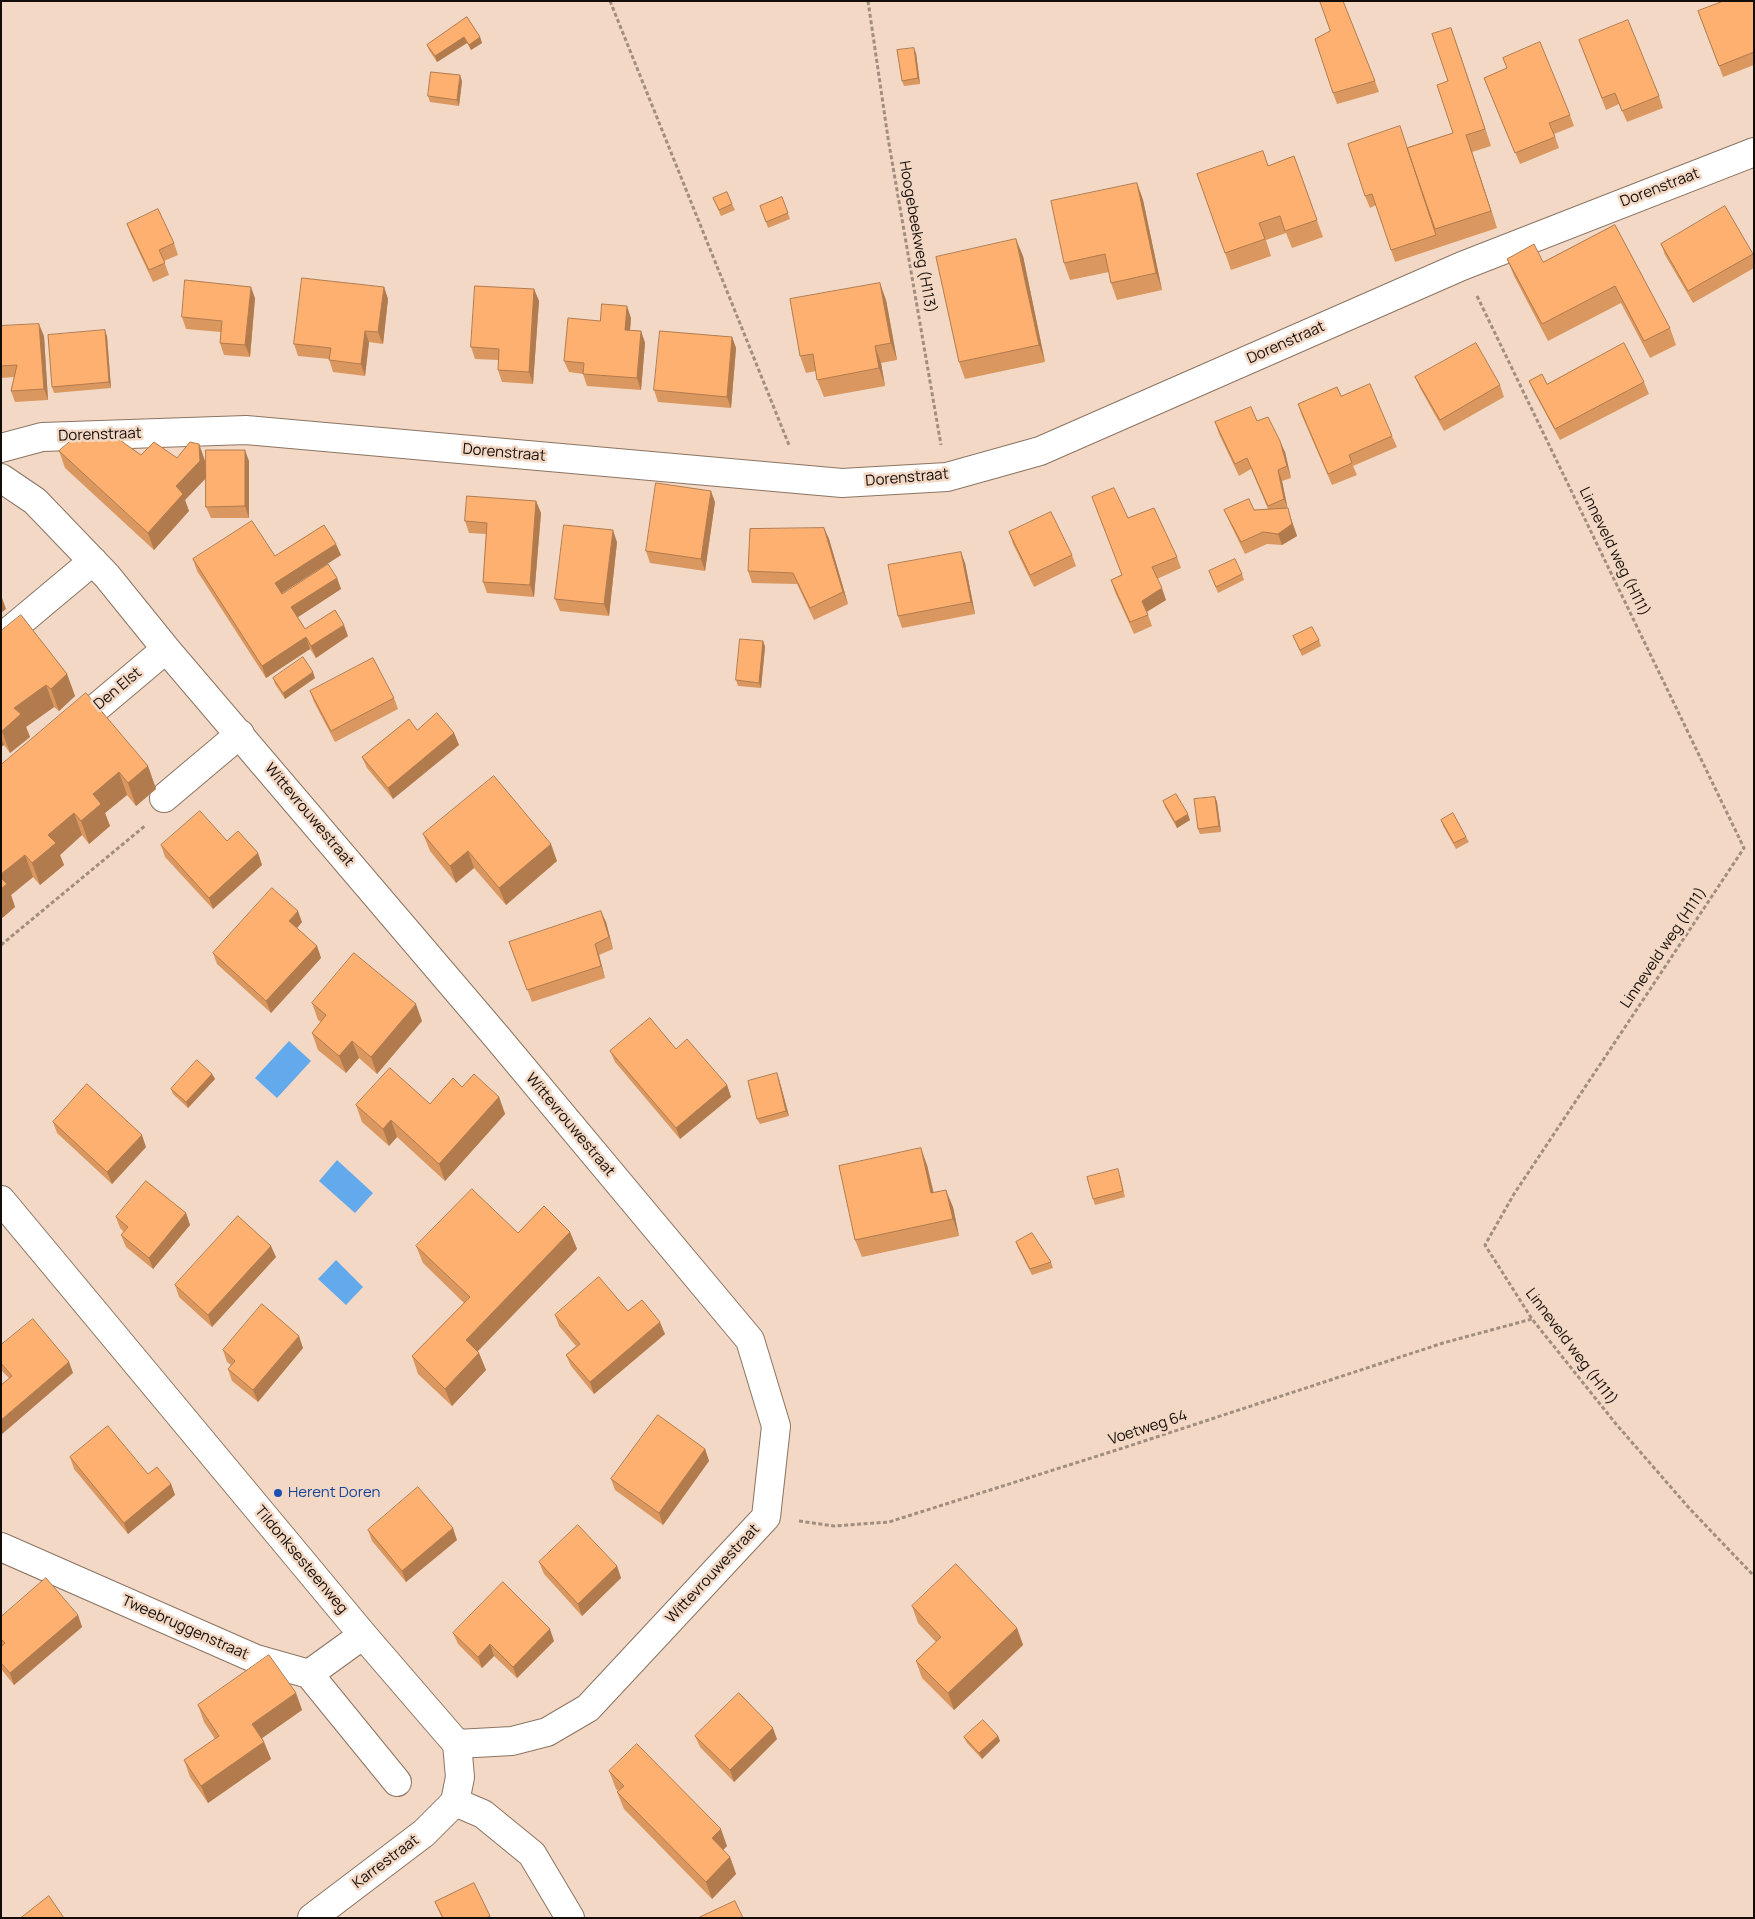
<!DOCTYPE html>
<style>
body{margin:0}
#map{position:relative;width:1755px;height:1919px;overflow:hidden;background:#f3d9c5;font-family:Manrope,sans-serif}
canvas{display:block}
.frame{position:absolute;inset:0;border:2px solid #140c06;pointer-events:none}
</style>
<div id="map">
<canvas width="1755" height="1919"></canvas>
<div class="frame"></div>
</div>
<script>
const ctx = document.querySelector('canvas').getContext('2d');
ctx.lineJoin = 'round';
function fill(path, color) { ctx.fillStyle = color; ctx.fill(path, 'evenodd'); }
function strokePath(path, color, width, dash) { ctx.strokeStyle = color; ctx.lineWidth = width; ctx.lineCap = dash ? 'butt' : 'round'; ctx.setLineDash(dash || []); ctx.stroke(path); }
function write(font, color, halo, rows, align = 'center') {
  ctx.font = font + ' Manrope,sans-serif'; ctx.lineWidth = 5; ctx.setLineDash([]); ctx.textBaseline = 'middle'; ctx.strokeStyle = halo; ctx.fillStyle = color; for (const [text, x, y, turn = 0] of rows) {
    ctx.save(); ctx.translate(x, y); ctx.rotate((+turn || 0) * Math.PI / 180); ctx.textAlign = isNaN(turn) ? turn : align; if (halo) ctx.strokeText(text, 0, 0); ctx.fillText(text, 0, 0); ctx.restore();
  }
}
fill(new Path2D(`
 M289,1041l22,20 -34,37 -22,-20z
 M337,1160l36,33 -18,20 -36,-32z
 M336,1260l27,27 -17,18 -28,-26z`), '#62aaec');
const minor = new Path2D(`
 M1,448l41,-11 204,-7 596,53 105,-6 93,-26 422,-185 292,-114
 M1,478l34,23 72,75 59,73 330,387 254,304 26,86 -10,91 -178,191 -41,24 -35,9 -55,3
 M1,638l92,-77
 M70,730l96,-81
 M164,798l76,-64
 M1,1200l362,435 94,109 3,33 -5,25
 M1,1547l255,112 53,15 54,-39
 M309,1674l88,108
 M455,1802l28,12 49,40 38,64
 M312,1918l112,-85 31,-31`);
strokePath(minor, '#8b7462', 30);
strokePath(new Path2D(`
 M610,1l179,444
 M868,1l20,137 53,307
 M1477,296l267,552 -230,346 -29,51 47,74 84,105 73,84 65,68
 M1,945l145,-120
 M799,1521l35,5 55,-4 237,-75 317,-104 89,-24`), '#a18e7f', 3, [4, 2.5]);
strokePath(minor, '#fff', 28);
fill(new Path2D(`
 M1754,1v64l-31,12 -25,-66z
 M467,17l13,20 2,6 -11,7 -4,-7 -30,19 -8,-12 -2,-5z
 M1451,28l40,118 -19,6 25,76 -102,34 -19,-57 -6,3 -5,-12 43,-49 45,-14 -5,-52z
 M1579,40l80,56 4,12 -36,14 -8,-18 -13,6z
 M916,53l4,31 -16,2 -2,-5z
 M1503,58l67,57 4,11 -20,8 5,14 -39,16 -36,-86 23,-10z
 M462,81l-3,25 -29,-4 -2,-6z
 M1375,81l4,11 -42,12 -4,-11z
 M1294,156l29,81 -31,11 -6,-15 -20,7 5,16 -40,14 -34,-96 71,-8z
 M1137,183l6,17 19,90 -45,10 -6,-17 -2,-11 -39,8 -6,-17z
 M782,197l8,22 -22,9 -8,-22z
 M713,198l19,6 3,6 -14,6z
 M127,224l47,19 4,12 -14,6 5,14 -16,7 -22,-47z
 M1615,225l55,103 6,17 -26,13 -29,-55 -73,38 -34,-65 -7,-17 36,3z
 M1661,244l92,10 1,14 -61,35 -28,-48z
 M1023,256l22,106 -80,17 -6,-17z
 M384,287l4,12 -5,45 -14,-2 -4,34 -32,-4 -4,-13 -31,-3 -4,-12z
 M534,289l5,12 -6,83 -31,-2 -4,-12 1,-10 -24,-1 -4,-12z
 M255,298l-5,59 -26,-2 -4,-12 1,-11 -35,-3 -4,-12z
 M886,300l11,60 -16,3 4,23 -61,11 -7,-17 -1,-9 -10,2 -6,-17z
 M631,318l-1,12 11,1 4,12 -4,47 -54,-4 -4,-12 -14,-2 -5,-11 36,-40z
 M1,326l43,10 4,64 -33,2 -4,-11 3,-14 -13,1z
 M107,336l4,52 -57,5 -2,-6z
 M732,337l4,11 -5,60 -73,-6 -4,-12z
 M1415,377l85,8 4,12 -60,34 -24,-43z
 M1529,381l18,3 97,-2 5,12 -89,46 -26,-48z
 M1341,396l51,40 5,11 -44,19 4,9 -25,10 -30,-69 -4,-12z
 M1257,421l28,31 6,26 -9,3 6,29 9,26 -15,9 -15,-1 -22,10 -16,-33 -5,-11h30l14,-1 -17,-40 -12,7 -20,-42 -4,-12z
 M199,444l6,17 1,17 -21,22 4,11 -35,39 -89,-82 -6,-17 82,4 36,3z
 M249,461v57h-38l-5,-11z
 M536,501l5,12 -7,84 -47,-4 -4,-11 3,-48 -17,-1 -4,-12z
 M715,502l-10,69 -55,-8 -4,-12z
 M1128,518l49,39 4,11 -24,11 9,21 -19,12 5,14 -18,8 -19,-42 -4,-12 10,-5z
 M824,528l5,11 19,65 -34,16 -17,-36 -45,-1 -4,-12z
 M1009,532l63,23 4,11 -42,21 -21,-43z
 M617,542l-8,74 -49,-5 -5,-12z
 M341,555l-59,38 55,-15 4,11 -43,28 7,12 43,7 -32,22 -6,-9 -44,29 -69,-107 -4,-12 82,-3z
 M965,563l10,51 -73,14 -4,-12z
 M1209,571l33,3 2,6 -26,13z
 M1,631l66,43 8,22 -16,15 -5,-4 -28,20 4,10 -20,16 -6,-8 -3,2z
 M1293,636l26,4 2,6 -19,10z
 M763,641l2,6 -4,41 -23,-2 -2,-6z
 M273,678h42l-30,21 -10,-15z
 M310,691l84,7 4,11 -63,33 -21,-40z
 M417,730l37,3 5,12 -66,54 -26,-31 -5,-11z
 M1,765l147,1 8,23 -20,17 -9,-11 -22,18 5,13 -21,18 -7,-9 -22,20 4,10 -24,20 -7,-8 -22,18 4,12 -14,12z
 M1215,797l2,5 4,30 -21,2 -2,-5z
 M1163,801l27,19 -13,8 -12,-21z
 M1441,820l25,17 3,5 -13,7 -13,-23z
 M423,834l134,27 -51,44 -32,-37 -18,15 -26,-32z
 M227,841l31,12 4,12 -49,44 -48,-52 -4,-12z
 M302,922l-5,6 20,18 4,12 -50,55 -54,-49 -4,-11z
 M606,922l7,27 -14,6 6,23 -73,24 -23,-60z
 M312,1003l110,18 -45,53 -18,-16 -13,15 -28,-23 -6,-17 9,-11 -3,-2z
 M676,1049l51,36 4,12 -51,42 -65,-77 -5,-11z
 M212,1074l3,5 -27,29 -15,-14 -2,-5z
 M779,1079l10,37 -29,8 -3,-5z
 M462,1087l37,10 6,17 -60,67 -48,-44 -8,9 -27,-24 -6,-17 74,-1z
 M53,1122l93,25 -34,37 -55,-51z
 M927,1165l7,28 19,14 6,29 -97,21 -7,-17z
 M1120,1175l5,22 -30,8 -2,-6z
 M186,1213l4,12 -37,44 -27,-22 -5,-12 3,-3 -4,-4 -4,-11z
 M570,1232l7,17 -99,102 8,19 -34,36 -34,-32 -6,-18 52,-53 -41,-40 -7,-17 102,-13z
 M1016,1242l35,20 2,6 -21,7 -14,-27z
 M276,1257l-64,70 -33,-30 -4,-12z
 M628,1311l37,23 -71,60 -23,-28 -5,-11 10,-9 -17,-20 -4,-11z
 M1,1345l68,17 4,11 -64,5 -8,-8z
 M303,1348l-45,54 -26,-21 -4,-12 3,-4 -4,-3 -4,-12z
 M705,1449l4,12 -46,64 -48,-35 -4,-11z
 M70,1457l78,17 23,10 4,11 -47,39 -54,-65z
 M368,1530l89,10 -51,42 -34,-41z
 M539,1562l78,4 4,12 -39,38 -38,-42z
 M912,1606l105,22 6,17 -69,65 -32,-32 -6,-17 20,-19 -18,-19z
 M78,1615l4,12 -68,58 -13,-16v-52z
 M453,1633l101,8 -37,37 -23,-22 -12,12 -24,-24z
 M296,1693l6,17 -40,28 2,4 7,17 -63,44 -18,-26 -6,-17 31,-21 -11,-17 -6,-17z
 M695,1736l82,3 -43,43 -34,-35z
 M998,1736l2,5 -18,18 -15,-16 -3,-6z
 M609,1771l118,75 -4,4 7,7 6,17 -24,25 -88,-90 -7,-17 1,-1 -2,-2z
 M474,1883l17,35h-49l-7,-16z`), '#da9760');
fill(new Path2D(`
 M1451,28l6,17 34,101 -6,-17z
 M464,37l3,6 -30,19 -2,-6z
 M480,37l2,6 -11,7 -2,-5z
 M914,48l2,5 4,31 -2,-6z
 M460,75l2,6 -3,25 -2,-6z
 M1466,135l6,17 25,76 -6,-17z
 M1137,183l6,17 19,90 -6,-17z
 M1016,239l7,17 22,106 -6,-17z
 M880,283l6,17 11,60 -6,-17z
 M251,287l4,11 -5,59 -5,-12z
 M384,287l4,12 -5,45 -5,-12z
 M534,289l5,12 -6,83 -4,-12z
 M627,306l4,12 -2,24 -4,-12z
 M39,324l5,12 4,64 -4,-11z
 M105,330l2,6 4,52 -2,-6z
 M365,331l4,11 -4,34 -4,-12z
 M641,331l4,12 -4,47 -4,-12z
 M732,337l4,11 -5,60 -4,-11z
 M875,346l6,17 4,23 -6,-18z
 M1280,441l5,11 6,26 -4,-12z
 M199,444l6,17 1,17 -21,22 4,11 -35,39 -6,-17 28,-47z
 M245,450l4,11v57l-4,-12z
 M1278,470l4,11 6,29 9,26 -15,9 -4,-11 10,-25 -4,-10z
 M711,491l4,11 -10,69 -4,-12z
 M536,501l5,12 -7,84 -4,-12z
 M824,528l5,11 19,65 -5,-12z
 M613,530l4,12 -8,74 -5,-12z
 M336,544l5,11 -62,40 -4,-12z
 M961,552l4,11 10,51 -4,-12z
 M337,578l4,11 -46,30 -4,-12z
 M1162,588l4,12 -20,12 -4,-11z
 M1,595l5,14 -5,4z
 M344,625l4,11 -32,22 -5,-12z
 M306,637l4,12 -44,29 -4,-12z
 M763,641l2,6 -4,41 -2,-5z
 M313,672l2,6 -30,21 -2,-6z
 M67,674l8,22 -16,15 -8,-22z
 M46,685l8,22 -28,20 4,10 -20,16 -8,-22 12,-23z
 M454,733l5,12 -66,54 -5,-11z
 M1,738l3,7 -3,2z
 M148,766l8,23 -20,17 -8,-23z
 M119,772l8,23 -22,18 5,13 -21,18 -8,-23 12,-27z
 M1215,797l2,5 4,30 -2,-6z
 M74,813l8,22 -22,20 4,10 -24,20 -8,-22 16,-28z
 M1188,814l2,6 -13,8 -2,-6z
 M551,844l6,17 -51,44 -7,-17z
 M468,851l6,17 -18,15 -6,-17z
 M258,853l4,12 -49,44 -4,-11z
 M25,855l8,22 -22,18 4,12 -14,12v-45z
 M298,911l4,11 -9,11 -4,-12z
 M601,911l5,11 7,27 -4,-12z
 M595,944l4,11 6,23 -4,-12z
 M317,946l4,12 -50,55 -5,-12z
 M416,1004l6,17 -45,53 -6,-17z
 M352,1041l7,17 -13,15 -7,-17z
 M777,1073l2,6 10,37 -3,-5z
 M212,1074l3,5 -27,29 -2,-6z
 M727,1085l4,12 -51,42 -4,-11z
 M499,1097l6,17 -60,67 -6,-17z
 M391,1120l6,17 -8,9 -6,-17z
 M142,1135l4,12 -34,37 -5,-12z
 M921,1148l6,17 10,45 -6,-17z
 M946,1190l7,17 6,29 -6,-17z
 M186,1213l4,12 -37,44 -4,-11z
 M570,1232l7,17 -105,108 -6,-17z
 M271,1246l5,11 -64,70 -4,-12z
 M660,1322l5,12 -71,60 -4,-12z
 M299,1336l4,12 -45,54 -5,-12z
 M479,1353l7,17 -34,36 -7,-17z
 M69,1362l4,11 -72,62v-15z
 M705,1449l4,12 -46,64 -4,-12z
 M171,1484l4,11 -47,39 -4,-11z
 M453,1528l4,12 -51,42 -4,-11z
 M617,1566l4,12 -39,38 -4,-12z
 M78,1615l4,12 -68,58 -4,-12z
 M1017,1628l6,17 -69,65 -6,-17z
 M550,1629l4,12 -37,37 -4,-11z
 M490,1644l4,12 -12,12 -4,-11z
 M296,1693l6,17 -44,31 -6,-17z
 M773,1728l4,11 -43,43 -4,-12z
 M998,1736l2,5 -18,18 -3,-6z
 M264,1742l7,17 -63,44 -7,-17z
 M721,1829l6,17 -9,9 -6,-17z
 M730,1857l6,17 -24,25 -6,-17z`), '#b17b4e');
const building = new Path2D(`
 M1320,1h23l32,80 -42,12 -18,-54 15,-8z
 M1724,1h30v51l-35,14 -21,-55z
 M467,17l13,20 -11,8 -5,-8 -29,19 -8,-11z
 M1628,20l31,76 -37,15 -7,-18 -13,5 -23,-58z
 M1451,28l34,101 -19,6 25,76 -56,18 -28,-81 46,-15 -16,-48 11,-4 -16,-47z
 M1540,42l30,73 -21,8 6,14 -40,16 -31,-75 23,-10 -4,-10z
 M914,48l4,30 -16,3 -5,-31z
 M431,72l29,3 -3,25 -29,-4z
 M1400,126l36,109 -45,15 -19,-56 -7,2 -17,-52z
 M1263,151l5,15 26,-10 23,64 -32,11 -5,-15 -21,7 6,16 -40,14 -28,-79z
 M1137,183l19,90 -45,10 -6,-29 -41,9 -13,-62z
 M727,192l5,12 -13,6 -6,-12z
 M782,197l6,16 -22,9 -6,-16z
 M1725,206l28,48 -65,37 -27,-47z
 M158,209l16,34 -15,7 6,13 -16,7 -22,-46z
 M1615,225l55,103 -26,13 -29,-55 -73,38 -35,-65 27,-15 9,18z
 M1016,239l23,106 -80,17 -23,-105z
 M302,278l82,9 -6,45 -13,-1 -4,33 -32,-4 2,-12 -37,-4z
 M185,280l66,7 -6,58 -25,-2 2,-22 -40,-4z
 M880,283l11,60 -16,3 4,22 -62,12 -4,-26 -13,2 -10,-57z
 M475,286l59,3 -5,83 -31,-2 1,-21 -28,-2z
 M602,304l25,2 -2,24 16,1 -4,47 -54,-4 1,-11 -20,-2 4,-43 32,3z
 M39,324l5,65 -33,2 6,-26 -16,1v-40z
 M105,330l4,52 -57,5 -4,-52z
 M660,331l72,6 -5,60 -73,-7z
 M1476,343l24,42 -60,35 -25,-43z
 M1624,343l20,39 -89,47 -26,-48 13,-7 5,10z
 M1370,384l22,52 -43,19 3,8 -24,11 -30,-70 39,-17 4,9z
 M1251,407l6,14 11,-4 12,24 7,25 -9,4 6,29 -16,7 -21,-48 -12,6 -20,-42z
 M78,435l39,3 24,17 13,-13 23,16 13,-16 9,2 1,17 -24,25 7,8 -35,39 -89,-82z
 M206,450h39v56l-39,1z
 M656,483l55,8 -10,68 -55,-8z
 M1114,488l14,30 26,-10 23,49 -25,10 10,21 -20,13 6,14 -18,7 -19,-42 11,-5 -30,-78z
 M467,496l69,5 -6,84 -47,-3 4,-59 -22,-2z
 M1249,499l5,11 34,-2 4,16 -14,10 -15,-2 -22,10 -17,-32z
 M1051,512l21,43 -42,20 -21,-43z
 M252,521l23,35 49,-31 12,19 -61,39 7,11 46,-30 9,14 -46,29 14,22 30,-19 9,15 -33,21 -5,-9 -44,29 -69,-107z
 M564,525l49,5 -9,74 -49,-5z
 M824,528l19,64 -33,16 -17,-35 -45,-2 2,-42z
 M961,552l10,50 -73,14 -10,-51z
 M1235,559l7,15 -26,13 -7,-16z
 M21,615l46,59 -16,15 -5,-4 -32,23 7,6 -19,17 -1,-1v-99z
 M1312,627l7,13 -19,10 -7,-14z
 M740,639l23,2 -4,42 -23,-3z
 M303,657l10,15 -30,21 -10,-15z
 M373,658l21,40 -63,33 -21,-40z
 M86,693l62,73 -20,17 -9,-11 -26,22 8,10 -20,17 -7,-8 -26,22 8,8 -24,20 -7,-8 -24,19v-109z
 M437,713l17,20 -66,55 -26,-31 47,-38 8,11z
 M494,776l57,68 -52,44 -31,-37 -18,15 -27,-32z
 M1176,794l12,20 -13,8 -12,-21z
 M1215,797l4,29 -21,3 -4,-30z
 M200,811l27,30 11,-10 20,22 -49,45 -48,-53z
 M1453,813l13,24 -12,6 -13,-23z
 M1,878l6,6 -6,5z
 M272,888l26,23 -9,10 28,25 -51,55 -53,-48z
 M601,911l8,26 -14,7 6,22 -74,24 -18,-48z
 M354,953l62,51 -45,53 -19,-16 -13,15 -27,-23 14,-18 -14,-12z
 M650,1018l26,31 11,-10 40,46 -51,43 -66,-77z
 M197,1060l15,14 -26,28 -15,-13z
 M390,1068l40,36 23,-26 9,9 12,-13 25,23 -60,67 -48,-44 -8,9 -27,-24z
 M777,1073l9,38 -29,8 -9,-38z
 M87,1084l55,51 -35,37 -54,-50z
 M921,1148l10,45 15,-3 7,29 -98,21 -16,-74z
 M1118,1169l5,22 -30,8 -6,-22z
 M146,1181l40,32 -37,45 -28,-23 7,-8 -12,-10z
 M472,1189l46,44 26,-27 26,26 -104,108 13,13 -34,36 -33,-33 58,-59 -54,-51z
 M238,1216l33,30 -63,69 -33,-30z
 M1032,1233l19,29 -21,7 -14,-27z
 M599,1277l29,34 14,-11 18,22 -70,60 -24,-27 14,-11 -25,-29z
 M262,1304l37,32 -46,54 -25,-21 7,-8 -12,-11z
 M33,1319l36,43 -68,58v-35l11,-9 -11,-13v-18z
 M658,1415l47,34 -46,64 -48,-34z
 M108,1426l40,48 9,-7 14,17 -47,39 -54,-66z
 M418,1487l35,41 -51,43 -34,-41z
 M578,1525l39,41 -39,38 -39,-42z
 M956,1564l61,64 -69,65 -32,-32 25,-24 -29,-31z
 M46,1578l32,37 -68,58 -9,-10v-16l4,-4 -4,-4v-22z
 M503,1582l47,47 -37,38 -23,-23 -12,13 -25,-24z
 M269,1655l27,38 -44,31 12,18 -63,44 -17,-26 35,-24 -21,-31z
 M739,1693l34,35 -43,42 -35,-34z
 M983,1720l15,16 -19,17 -15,-16z
 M637,1744l84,85 -9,9 18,19 -24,25 -89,-90 7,-6 -15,-15z
 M474,1883l16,33 -4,2h-43l-8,-16z
 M49,1896l15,22h-43z
 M735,1901l8,17h-45z`);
fill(building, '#fdb070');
strokePath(building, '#b17b4e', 1);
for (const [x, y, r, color] of [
 [278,1493,5,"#1a4fb4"]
]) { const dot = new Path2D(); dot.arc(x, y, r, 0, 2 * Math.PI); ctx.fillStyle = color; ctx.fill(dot); strokePath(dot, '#f3d9c5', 2); }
write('15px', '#140c06', '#f3d9c5', [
 ["Dorenstraat",1660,188,-21],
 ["Hoogebeekweg (H113)",917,237,80],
 ["Dorenstraat",1286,343,-24],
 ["Dorenstraat",100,435,-2],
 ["Dorenstraat",504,453,5],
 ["Dorenstraat",907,478,-5],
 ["Linneveld weg (H111)",1614,552,64],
 ["Den Elst",118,689,-40],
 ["Wittevrouwestraat",309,815,50],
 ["Linneveld weg (H111)",1664,948,-56],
 ["Wittevrouwestraat",570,1125,50],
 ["Linneveld weg (H111)",1571,1347,53],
 ["Voetweg 64",1148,1428,-18],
 ["Tildonksesteenweg",301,1560,50],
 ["Wittevrouwestraat",713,1574,-47],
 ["Tweebruggenstraat",185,1628,24],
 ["Karrestraat",386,1862,-37]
]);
write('15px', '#164399', '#f3d9c5', [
 ["Herent Doren",288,1493]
], 'left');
</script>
